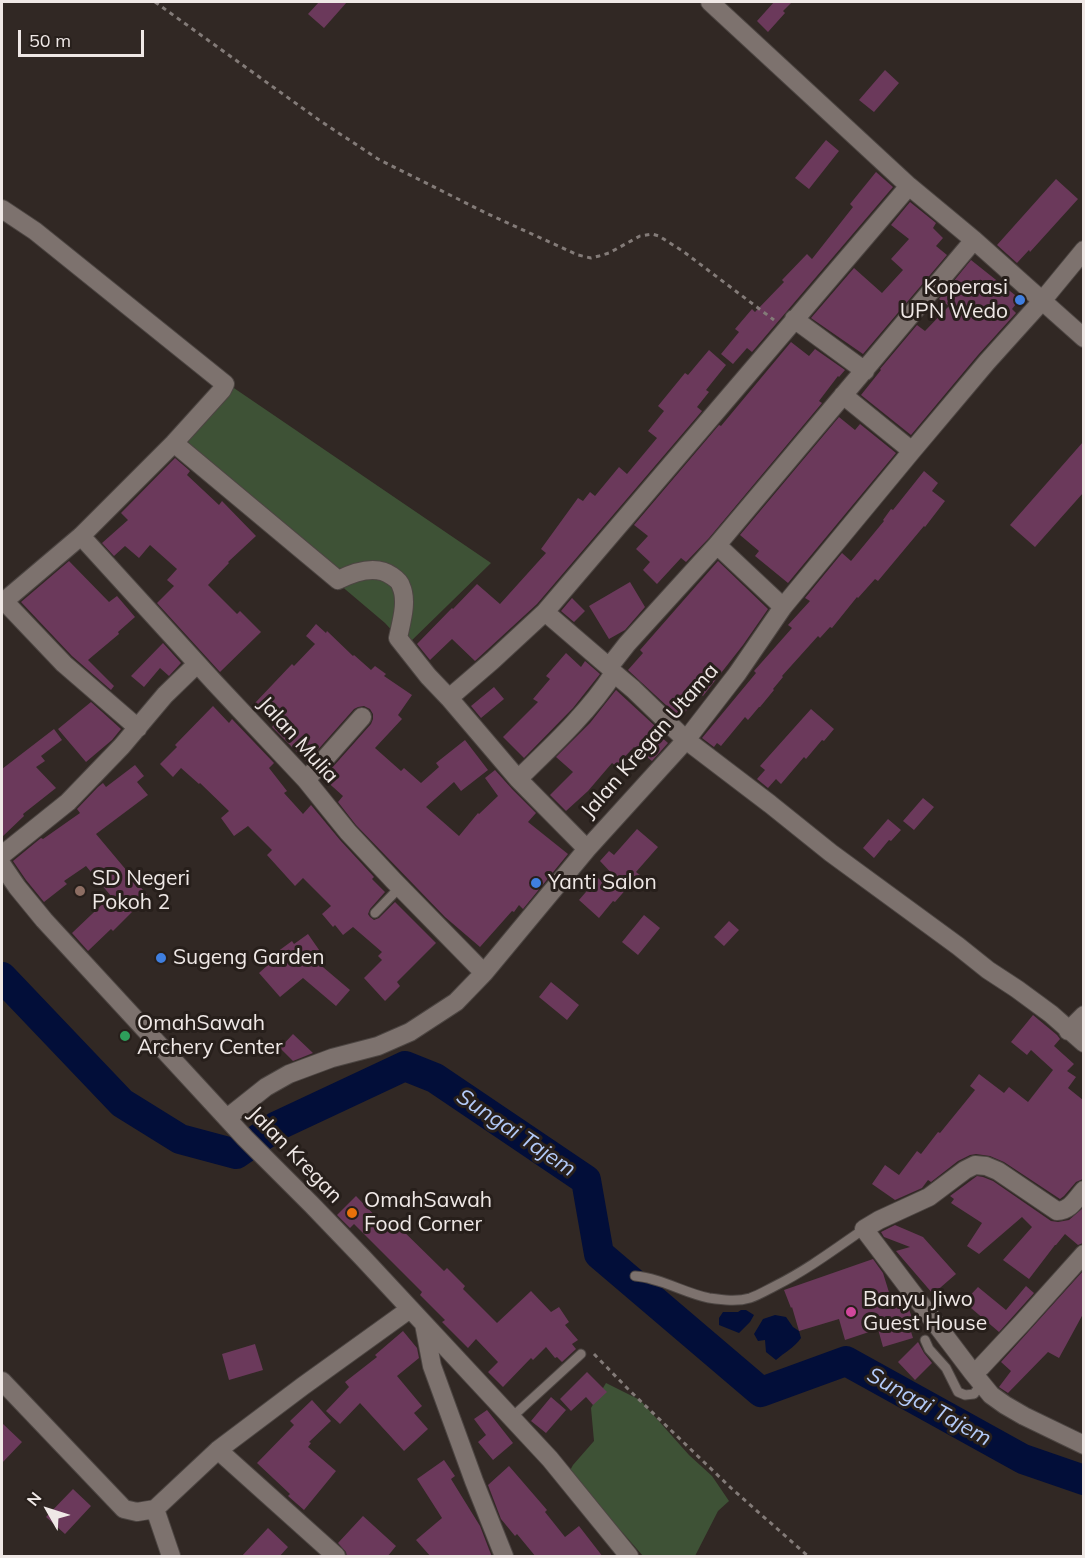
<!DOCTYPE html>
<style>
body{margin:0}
#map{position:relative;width:1085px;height:1558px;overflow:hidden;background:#312824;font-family:Mulish,sans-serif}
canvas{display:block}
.frame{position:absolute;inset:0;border:3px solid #efe8e6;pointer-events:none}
.north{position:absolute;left:18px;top:1480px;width:60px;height:60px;-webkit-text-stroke:4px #271f1b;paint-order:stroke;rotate:309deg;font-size:16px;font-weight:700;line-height:24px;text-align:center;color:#efe8e6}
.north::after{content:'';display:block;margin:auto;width:21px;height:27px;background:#efe8e6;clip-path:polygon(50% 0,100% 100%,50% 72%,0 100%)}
.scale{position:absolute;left:18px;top:30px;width:126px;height:27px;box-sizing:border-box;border:3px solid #efe8e6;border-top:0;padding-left:8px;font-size:18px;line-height:21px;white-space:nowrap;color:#efe8e6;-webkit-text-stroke:4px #271f1b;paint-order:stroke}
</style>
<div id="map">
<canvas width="1085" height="1558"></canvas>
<div class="frame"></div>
<div class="north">N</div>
<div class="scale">50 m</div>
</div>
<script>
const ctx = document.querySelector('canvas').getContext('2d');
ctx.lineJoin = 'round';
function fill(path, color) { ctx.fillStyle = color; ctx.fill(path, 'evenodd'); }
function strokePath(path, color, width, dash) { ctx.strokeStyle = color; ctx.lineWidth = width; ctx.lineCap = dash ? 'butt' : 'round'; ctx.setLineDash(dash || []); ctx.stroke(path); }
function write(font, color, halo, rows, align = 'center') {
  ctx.font = font + ' Mulish,sans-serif'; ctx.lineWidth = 6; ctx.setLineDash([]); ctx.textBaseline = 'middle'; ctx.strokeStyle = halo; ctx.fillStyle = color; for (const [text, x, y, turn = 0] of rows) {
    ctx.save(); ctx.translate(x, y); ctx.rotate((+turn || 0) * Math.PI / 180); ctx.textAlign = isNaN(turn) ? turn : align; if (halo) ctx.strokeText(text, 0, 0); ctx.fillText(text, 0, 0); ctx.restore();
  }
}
fill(new Path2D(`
 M228,384l263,179 -85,83 -21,-23 -209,-177z
 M606,1383l34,17 49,55 23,21 17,25 -11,10 -23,45h-52l-20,-23 -19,-16 -37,-41 6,-11 21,-24 -3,-33z`), '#3e5236');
fill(new Path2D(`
 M741,1310h5l8,5 -4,7 -11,11 -20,-8v-7l4,-6h15z
 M775,1315l11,2 7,10 6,4 2,7c-7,10 -16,14 -25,22l-10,-8 -1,-12 -7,1 -4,-7 9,-15z`), '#020e39');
strokePath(new Path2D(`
 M2,977l120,126 58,36 56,15 41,-28 128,-60 30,12 151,102 13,74 162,138 85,-31 177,98 61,21`), '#020e39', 30);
fill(new Path2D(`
 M319,2h28l-23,26 -16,-14z
 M774,2h18l-9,9 2,2 -17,19 -11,-11z
 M885,70l14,13 -25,29 -15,-12z
 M826,140l13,11 -30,38 -14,-11z
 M876,172l17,15 -141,165 -5,-4 -14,16 -12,-10 18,-22 -4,-3 17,-20 3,3 29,-30 -2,-2 25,-26 5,5 41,-52 -3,-3z
 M1056,179l22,20 -48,53 -1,-2 -12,13 -20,-18z
 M910,202l26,21 -3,5 10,10 -7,8 11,9 -84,99 -52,-36 43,-50 28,25 21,-23 -12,-11 18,-20 -18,-14z
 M971,260l49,39 -8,10 4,4 -38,42 -67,80 -50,-40 20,-25 -1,-1 37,-44 8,6 24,-25 -10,-7z
 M791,342l18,14 6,-7 30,21 -6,7 -1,-1 -19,25 3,2 -113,135 -23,24 -5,-4 -24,26 -14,-14 7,-8 -14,-13 12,-13 -14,-11 85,-100 2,1z
 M709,350l17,15 -20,25 3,2 -12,15 5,4 -165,193 -62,57 -23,-22 -22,21 -13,-16 35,-36 1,1 24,-25 23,20 46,-51 -5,-4 37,-51 5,3 7,-9 5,4 24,-29 8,7 30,-36 -9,-7 16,-20 -6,-5 27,-33 3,2z
 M839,417l16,13 5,-6 36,29 -108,130 -33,-27 4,-5 -19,-16z
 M1083,442v51l-48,54 -25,-22z
 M175,458l15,13 -3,4 32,30 3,-4 34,35 -28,26 1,1 -21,22 29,29 3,-3 21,21 -41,40 -63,-69 17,-17 -7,-6 10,-11 -27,-24 -11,13 -14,-12 -11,10 -12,-13 26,-23 -7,-7z
 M924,471l14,12 -6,8 13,10 -20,26 -1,-1 -46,55 -3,-2 -17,19 -1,-1 -25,31 -2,-1 -10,11 -2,-2 -36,40 1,1 -10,12 1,1 -14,17h-1l-11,13 -3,-3 -24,29 -4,-3 -3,4 -12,-9 54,-65 -2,-2 38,-43 -4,-3 22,-24 -5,-3 37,-45 9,8 33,-40 -1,-1 8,-11 2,1z
 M69,561l40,41 8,-6 18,21 -17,15 1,2 -31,26 26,26 -3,4 -39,-34 -51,-54z
 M718,561l50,48 -25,36 -40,51 -3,-2 -20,24 -52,-48 15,-17 -3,-3z
 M630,582l15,25 -20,23 -16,9 -20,-33z
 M572,598l13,13 -11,11 -13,-11z
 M316,624l10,9 1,-2 26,25 1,-1 17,15 4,-4 11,8 -2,2 28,19 -14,20 4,4 -27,29 26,23 3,-3 17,15 18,-16 -3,-4 29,-23 23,30 -27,21 -7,-9 -28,25 33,29 19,-23 1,1 19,-18 -13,-18 10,-8 17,19 24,24 -8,9 40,32 -45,55 -4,-4 -5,7 -2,-1 -32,36 -35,-30 -89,-92 -18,-23 5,-6 -20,-18 48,-54 2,-5v-5l-3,-5 -6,-3 -6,1 -4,2 -47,53 -35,-35 4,-5 -21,-19 37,-39 2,2 21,-22 -9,-8z
 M163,643l18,20 -12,13 -9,-8 -16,19 -13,-11z
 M566,653l15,14 4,-6 15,13 -27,34 -49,50 -21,-21 35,-35 -5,-3 17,-20 -4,-3z
 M494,687l10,12 -23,19 -10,-12z
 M616,690l39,36 -3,3 16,14 -16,18 -18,-14 -18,19 -4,-3 -24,28 -22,20 -16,-16 23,-23 -17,-15 34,-34z
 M91,702l30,27 -9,11 -26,22 -28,-33z
 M213,706l16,17 3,-4 42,44 -5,5 18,23 -3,2 19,21 8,-9 29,35 34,37 -2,2 13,13 -15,17 -2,5 2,3 4,3 5,-2 16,-16 41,41 -39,39 3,4 -15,15 -21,-23 18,-18 -4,-4 4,-4 -29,-25 -10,8 -8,-10 -2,2 -11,-13 9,-8 -28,-28 -8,8 -28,-31 5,-5 -24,-24 -14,10 -13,-18 8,-7 -29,-28 -1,1 -18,-16 -8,9 -13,-13 17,-17 -2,-2z
 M811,709l23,20 -10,12 -2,-1 -16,19 -2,-2 -23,27 -5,-5 -8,9 -11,-9 8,-9 -5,-4z
 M54,729l8,11 -21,16 4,5 -9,6 20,21 -33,26 1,2 -22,21v-68z
 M135,765l9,11 -7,6 11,13 -52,39 52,62 -35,35 -2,-2 -23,22 -16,-18 39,-37 -25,-30 -22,15 3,3 -23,18 -18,-22 -13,-19 28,-23 2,1 37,-26 -3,-4 21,-22 5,-4 3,4z
 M923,798l11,9 -20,23 -11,-9z
 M888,819l13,11 -10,11 -2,-1 -15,18 -11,-10z
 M637,829l21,18 -22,25 4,3 -11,13 -1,-1 -13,15 -2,-1 -14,17 -20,-18 19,-22 9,8 8,-9 -15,-16 9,-10 5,4z
 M644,915l16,13 -22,27 -16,-13z
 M729,921l10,9 -15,16 -10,-9z
 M308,934l16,23 -7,5 33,28 -14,16 -33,-28 -23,19 -21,-24 20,-18 -2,-3 15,-11 2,3z
 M551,982l28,23 -12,15 -28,-23z
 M1033,1015l24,20 3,4 -6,7 20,18 -7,7 9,6 -8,11 15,12v79l-7,3 -12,14 -4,3 -56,-37 -14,-6 -14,-2 -6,1 -12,6 -27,21 -3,-2 -6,8 -27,12 -23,-16 13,-19 14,10 18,-24 4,3 17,-22 2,1 35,-43 -5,-4 9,-12 25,19 5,-6 19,15 25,-32 -22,-20 -4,5 -16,-13z
 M293,1034l20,19 -20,8 -13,-13z
 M977,1176l6,1 10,4 58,40 7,1 11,-2 14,-12v35l-5,2 -13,-11 -9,11h-1l-26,34 -26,-19 29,-33 -10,-10 -43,37 -12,-8 15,-23 -31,-20 3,-4 -4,-3z
 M356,1196l29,30 7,-6 52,51 3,-3 18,18 -2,3 34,34 34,-32 20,21 8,-5 10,15 -4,3 13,15 -6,4 4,5 -14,13 -5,-5 -2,1 -9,-11 -13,13 -2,-2 -28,29 -15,-15 10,-10 -22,-23 -8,9 -26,-26 3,-2 -25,-25 2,-3 -68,-68 -4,4 -13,-13z
 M895,1225l28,12 33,37 -23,20 -37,-43 14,-4 -26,-10 -3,-5z
 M873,1259l10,14 9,29 10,-4 6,8 4,12 -5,1 6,19 -30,9 -5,-18 -33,11 -6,-21 -40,12 -7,-24 -1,1 -7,-18z
 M1083,1271v43l-24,44 -11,-6 -40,41 -9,-6 12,-16 -10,-9z
 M1026,1286l8,7 -35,39 -35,-30 14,-15 28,23z
 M403,1331l14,17 2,10 -22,18 25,30 -8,7 14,16 -24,22 -44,-48 -20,21 -14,-13 23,-24 -4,-5 32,-25 -2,-2z
 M918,1342l6,11 8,10 -17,17 -17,-18z
 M255,1344l8,26 -34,10 -7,-26z
 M587,1372l20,20 -14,13 -7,-8 -15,14 -11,-12z
 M551,1397l15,13 -20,23 -15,-12z
 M312,1400l19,21 -22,21 2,1 -3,4 28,24 -32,39 -16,-14 2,-2 -33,-31 37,-38 -4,-4z
 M487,1410l26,33 -20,17 -15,-18 8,-7 -12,-16z
 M2,1423l20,19 -20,21z
 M444,1460l11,16 -4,3 29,47 12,31h-61l-15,-17 26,-22 -25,-39z
 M509,1466l38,44 -2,2 20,25 14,-11 24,31h-67l-19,-23 -2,2 -14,-17 -13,-34z
 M73,1489l18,17 -26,28 -19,-17z
 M363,1516l33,30 -9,11h-40l-1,-5 -8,-9z
 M268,1528l20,19 -9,10h-38z`), '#6b395b');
const service = new Path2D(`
 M375,913l25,-26
 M635,1276c26,2 49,17 74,22 14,2 28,4 41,0 9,-3 17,-8 25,-12 32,-16 60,-37 89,-57
 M925,1340l4,9 17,19 12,24 7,3 9,-1 7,-10
 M511,1418l70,-64`);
const minor = new Path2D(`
 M710,2l199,184 65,54 110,98
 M2,209l33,22 190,153 -3,6 -48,53 -93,93 -79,67
 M794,319l71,52
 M843,395l69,56
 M174,443l164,137c16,-8 38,-16 54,-4 3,2 8,6 9,10 7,15 0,37 -3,52l30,38 21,22 69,81 69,70
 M81,536l133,146 92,98 42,52 45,48 91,93
 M717,545l66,62
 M4,601l60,63 74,64
 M545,612l64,55 18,-23 90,-99 257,-305
 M449,698l43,-37 53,-49 364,-426
 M518,779c34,-33 70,-66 96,-106l19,16 53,51 84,64 61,49 127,93 30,24 29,19 34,25 33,29
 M306,780l56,-63
 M2,855l66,-53 54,-56 43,-51 32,-31
 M2,865l15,22 27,33 201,218 67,67 50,52 188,202 79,97
 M1068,1031l16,-16
 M227,1118l39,-31 23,-13 43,-16 46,-12 32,-14 46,-30 28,-29 103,-124 99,-109 51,-66 46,-67 129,-156 75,-89 55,-61 42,-51
 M1084,1190c-8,9 -14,21 -27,21l-59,-40 -12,-5 -11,-1 -10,5 -36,27 -50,23 -15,9 109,144 18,22 14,10 19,11 60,29
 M424,1324l8,42 42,115 30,75
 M973,1373l8,-6 42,-45 61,-68
 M2,1381l122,128 13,3 18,-3 63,-59 85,-64 107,-77
 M218,1450l118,106
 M155,1509l16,47`);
strokePath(service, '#4c4542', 11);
strokePath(minor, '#4c4542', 20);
strokePath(new Path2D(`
 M155,2l164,118 59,39 110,55 90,41 13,3 8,-2 10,-3 31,-17 12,-2 7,2 25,16 90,68
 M594,1354l34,35 103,99 77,68`), '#837b78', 3, [4.5, 4.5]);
strokePath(service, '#7d726e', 9);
strokePath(minor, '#7d726e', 18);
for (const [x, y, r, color] of [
 [1020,300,6,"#3f7fe0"],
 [536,883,6,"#3f7fe0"],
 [80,891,6,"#8d6e63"],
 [161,958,6,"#3f7fe0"],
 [125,1036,6,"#2e9e5b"],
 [352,1213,6,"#e8710a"],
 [851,1312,6,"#d1479c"]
]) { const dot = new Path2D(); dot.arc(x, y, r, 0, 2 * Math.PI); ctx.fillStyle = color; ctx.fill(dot); strokePath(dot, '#271f1b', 2); }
write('21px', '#efe8e6', '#271f1b', [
 ["Koperasi",1008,288,"right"],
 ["UPN Wedo",1008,312,"right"],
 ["SD Negeri",92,879],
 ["Pokoh 2",92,903],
 ["Yanti Salon",548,883],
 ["Sugeng Garden",173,958],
 ["OmahSawah",137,1024],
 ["Archery Center",137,1048],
 ["OmahSawah",364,1201],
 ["Food Corner",364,1225],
 ["Banyu Jiwo",863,1300],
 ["Guest House",863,1324]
], 'left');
write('21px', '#efe8e6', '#271f1b', [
 ["Jalan Mulia",298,740,48],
 ["Jalan Kregan Utama",650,741,-49],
 ["Jalan Kregan",295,1155,46]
]);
write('italic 22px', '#b3caf8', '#271f1b', [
 ["Sungai Tajem",516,1133,34],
 ["Sungai Tajem",929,1407,29]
]);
</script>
